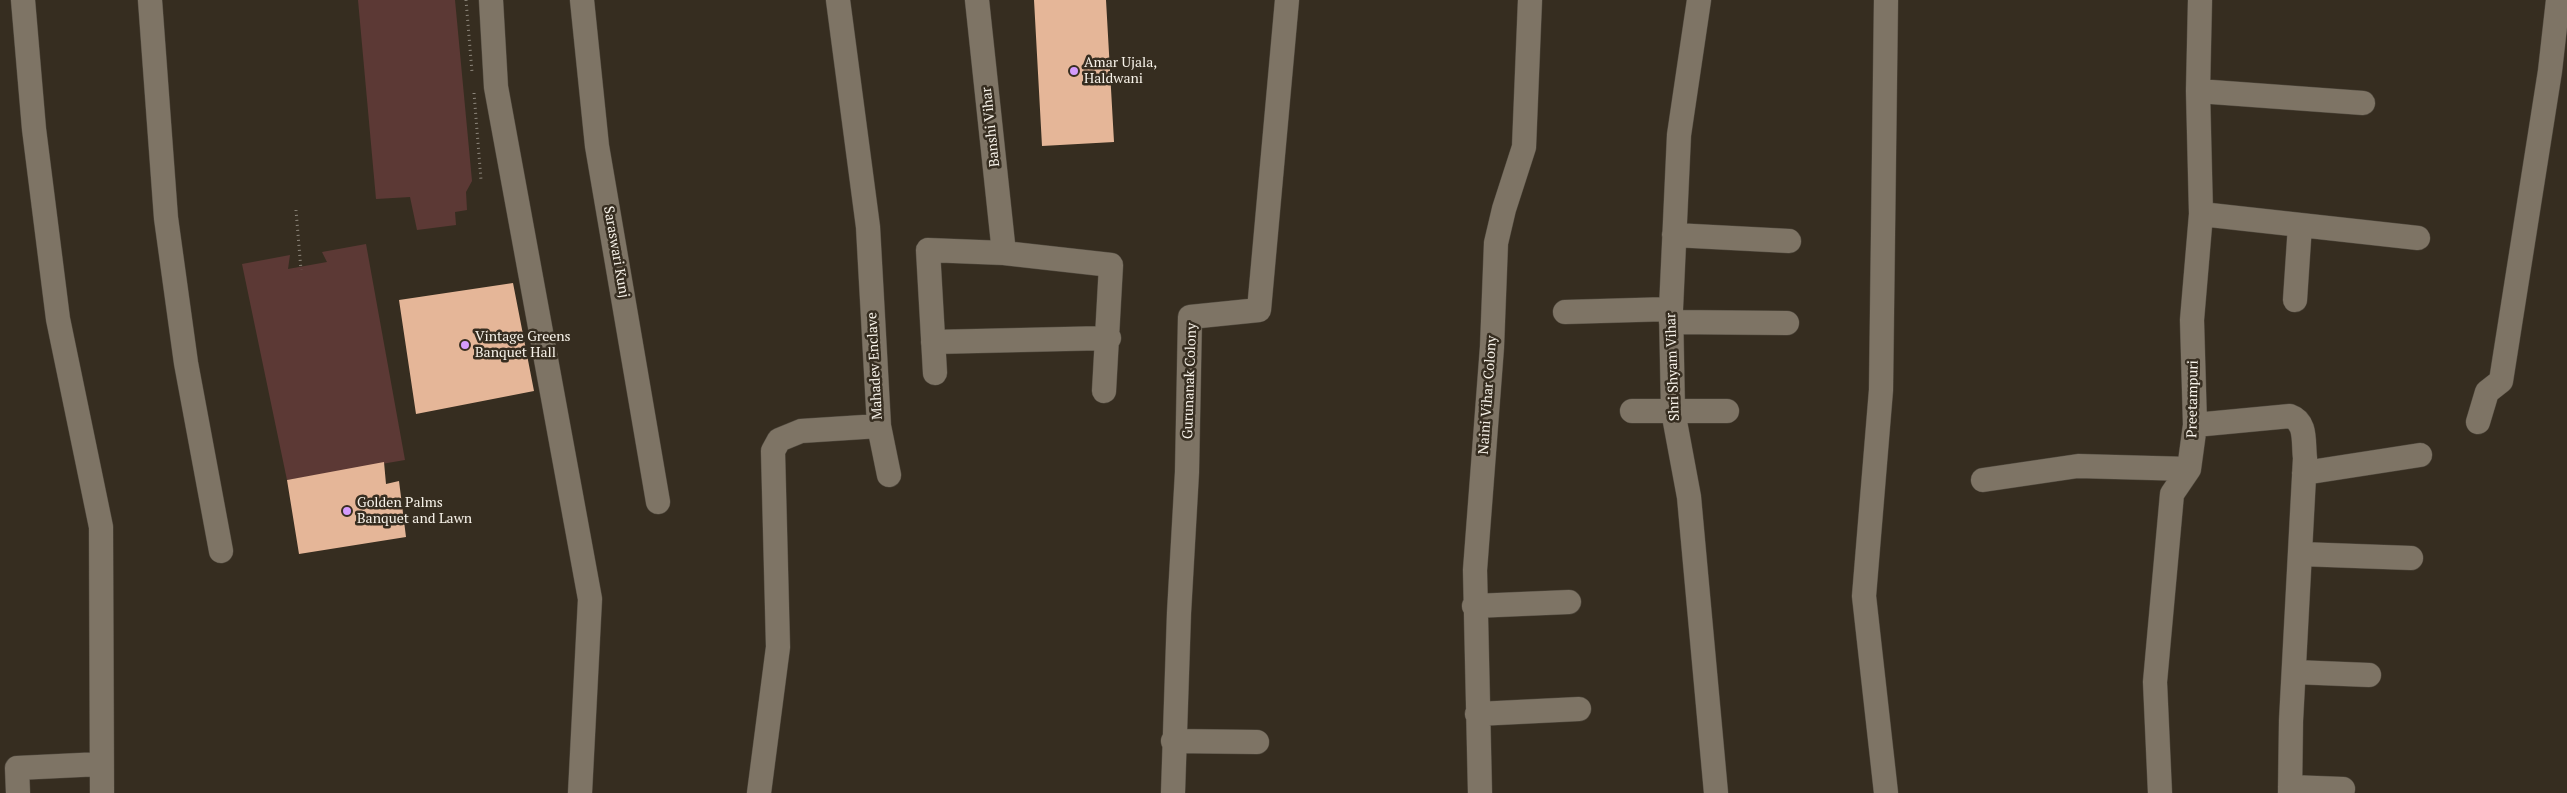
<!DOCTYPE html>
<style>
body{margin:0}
canvas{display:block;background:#362d20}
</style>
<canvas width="2567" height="793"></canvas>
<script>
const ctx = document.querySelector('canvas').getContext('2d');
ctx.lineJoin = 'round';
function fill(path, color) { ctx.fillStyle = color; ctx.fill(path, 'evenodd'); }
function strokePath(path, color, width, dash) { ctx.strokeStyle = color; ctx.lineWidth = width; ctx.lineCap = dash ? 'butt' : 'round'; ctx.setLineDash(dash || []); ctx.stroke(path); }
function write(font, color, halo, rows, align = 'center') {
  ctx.font = font + ' "PT Serif",serif'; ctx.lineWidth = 5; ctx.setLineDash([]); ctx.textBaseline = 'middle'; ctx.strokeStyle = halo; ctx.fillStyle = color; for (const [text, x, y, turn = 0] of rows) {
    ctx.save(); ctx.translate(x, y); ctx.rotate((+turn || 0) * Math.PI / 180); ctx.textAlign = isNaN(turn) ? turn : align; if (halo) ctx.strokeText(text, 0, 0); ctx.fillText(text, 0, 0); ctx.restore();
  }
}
fill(new Path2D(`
 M358,0h97l17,181 -6,11 1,18 -12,2 1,13 -39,5 -7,-33 -34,2z
 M366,244l39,216 -118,20 -45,-216 48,-9 -2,14 39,-7 -5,-10z`), '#5c3935');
fill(new Path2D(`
 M1034,0h72l8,142 -72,4z
 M513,283l21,108 -118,23 -17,-114z
 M384,462l2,22 13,-3 7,56 -107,17 -12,-74z`), '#e5b698');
const minor = new Path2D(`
 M23,0l11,129 24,190 43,208 1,266
 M150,0l16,218 20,145 35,188
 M491,0l5,87 94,512 -10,194
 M582,0l15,146 61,356
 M977,0l27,253
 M1699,0l-20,135 -8,174 2,102 16,86 27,296
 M2198,91l165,12
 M2201,214l217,24
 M1674,235l115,6
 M2295,300l5,-75
 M1565,312l106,-3
 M1671,322l116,1
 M933,342l176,-4
 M935,373l-7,-123 76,3 107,12 -7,126
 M1632,411h95
 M2478,422l9,-30 14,-11 49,-310 8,-71
 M2195,425l95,-9c17,6 13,26 15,42l-14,263 -1,72
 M879,426l10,49
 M2304,473l116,-18
 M1983,480l95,-14 111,3
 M2300,554l111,4
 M1474,606l95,-4
 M2294,672l75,3
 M1477,714l102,-5
 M1173,741l84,1
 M2290,787l53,2
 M18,793l-1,-25 84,-4
 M759,793l19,-146 -5,-196 6,-11 22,-9 78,-5 -11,-199 -30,-227
 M1173,793l6,-180 8,-141 3,-155 69,-7 28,-310
 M1480,793l-5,-223 17,-223 4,-104 8,-34 20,-62 6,-147
 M1886,793l-22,-197 17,-206 5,-390
 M2160,793l-5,-111 17,-188 17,-25 6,-44 -3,-105 9,-106 -3,-123 2,-91`);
strokePath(minor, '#514a3f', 25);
strokePath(new Path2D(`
 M466,0l6,72
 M474,93l7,87
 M296,210l5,60`), '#8d867b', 3, [1, 4]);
strokePath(minor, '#7e7465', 24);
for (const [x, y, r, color] of [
 [1074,71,5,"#d49cfc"],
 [465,345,5,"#d49cfc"],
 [347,511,5,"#d49cfc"]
]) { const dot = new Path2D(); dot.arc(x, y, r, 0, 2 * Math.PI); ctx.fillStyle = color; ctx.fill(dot); strokePath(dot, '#362d20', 2); }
write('14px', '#f7f2e9', '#362d20', [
 ["Amar Ujala,",1084,63],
 ["Haldwani",1084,79],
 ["Vintage Greens",475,337],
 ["Banquet Hall",475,353],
 ["Golden Palms",357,503],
 ["Banquet and Lawn",357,519]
], 'left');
write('14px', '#f7f2e9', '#362d20', [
 ["Banshi Vihar",991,127,-96],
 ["Saraswari Kunj",616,252,80],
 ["Mahadev Enclave",875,366,-93],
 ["Shri Shyam Vihar",1673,367,-92],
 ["Gurunanak Colony",1190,381,-88],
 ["Naini Vihar Colony",1488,395,-86],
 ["Preetampuri",2193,399,-89]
]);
</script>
